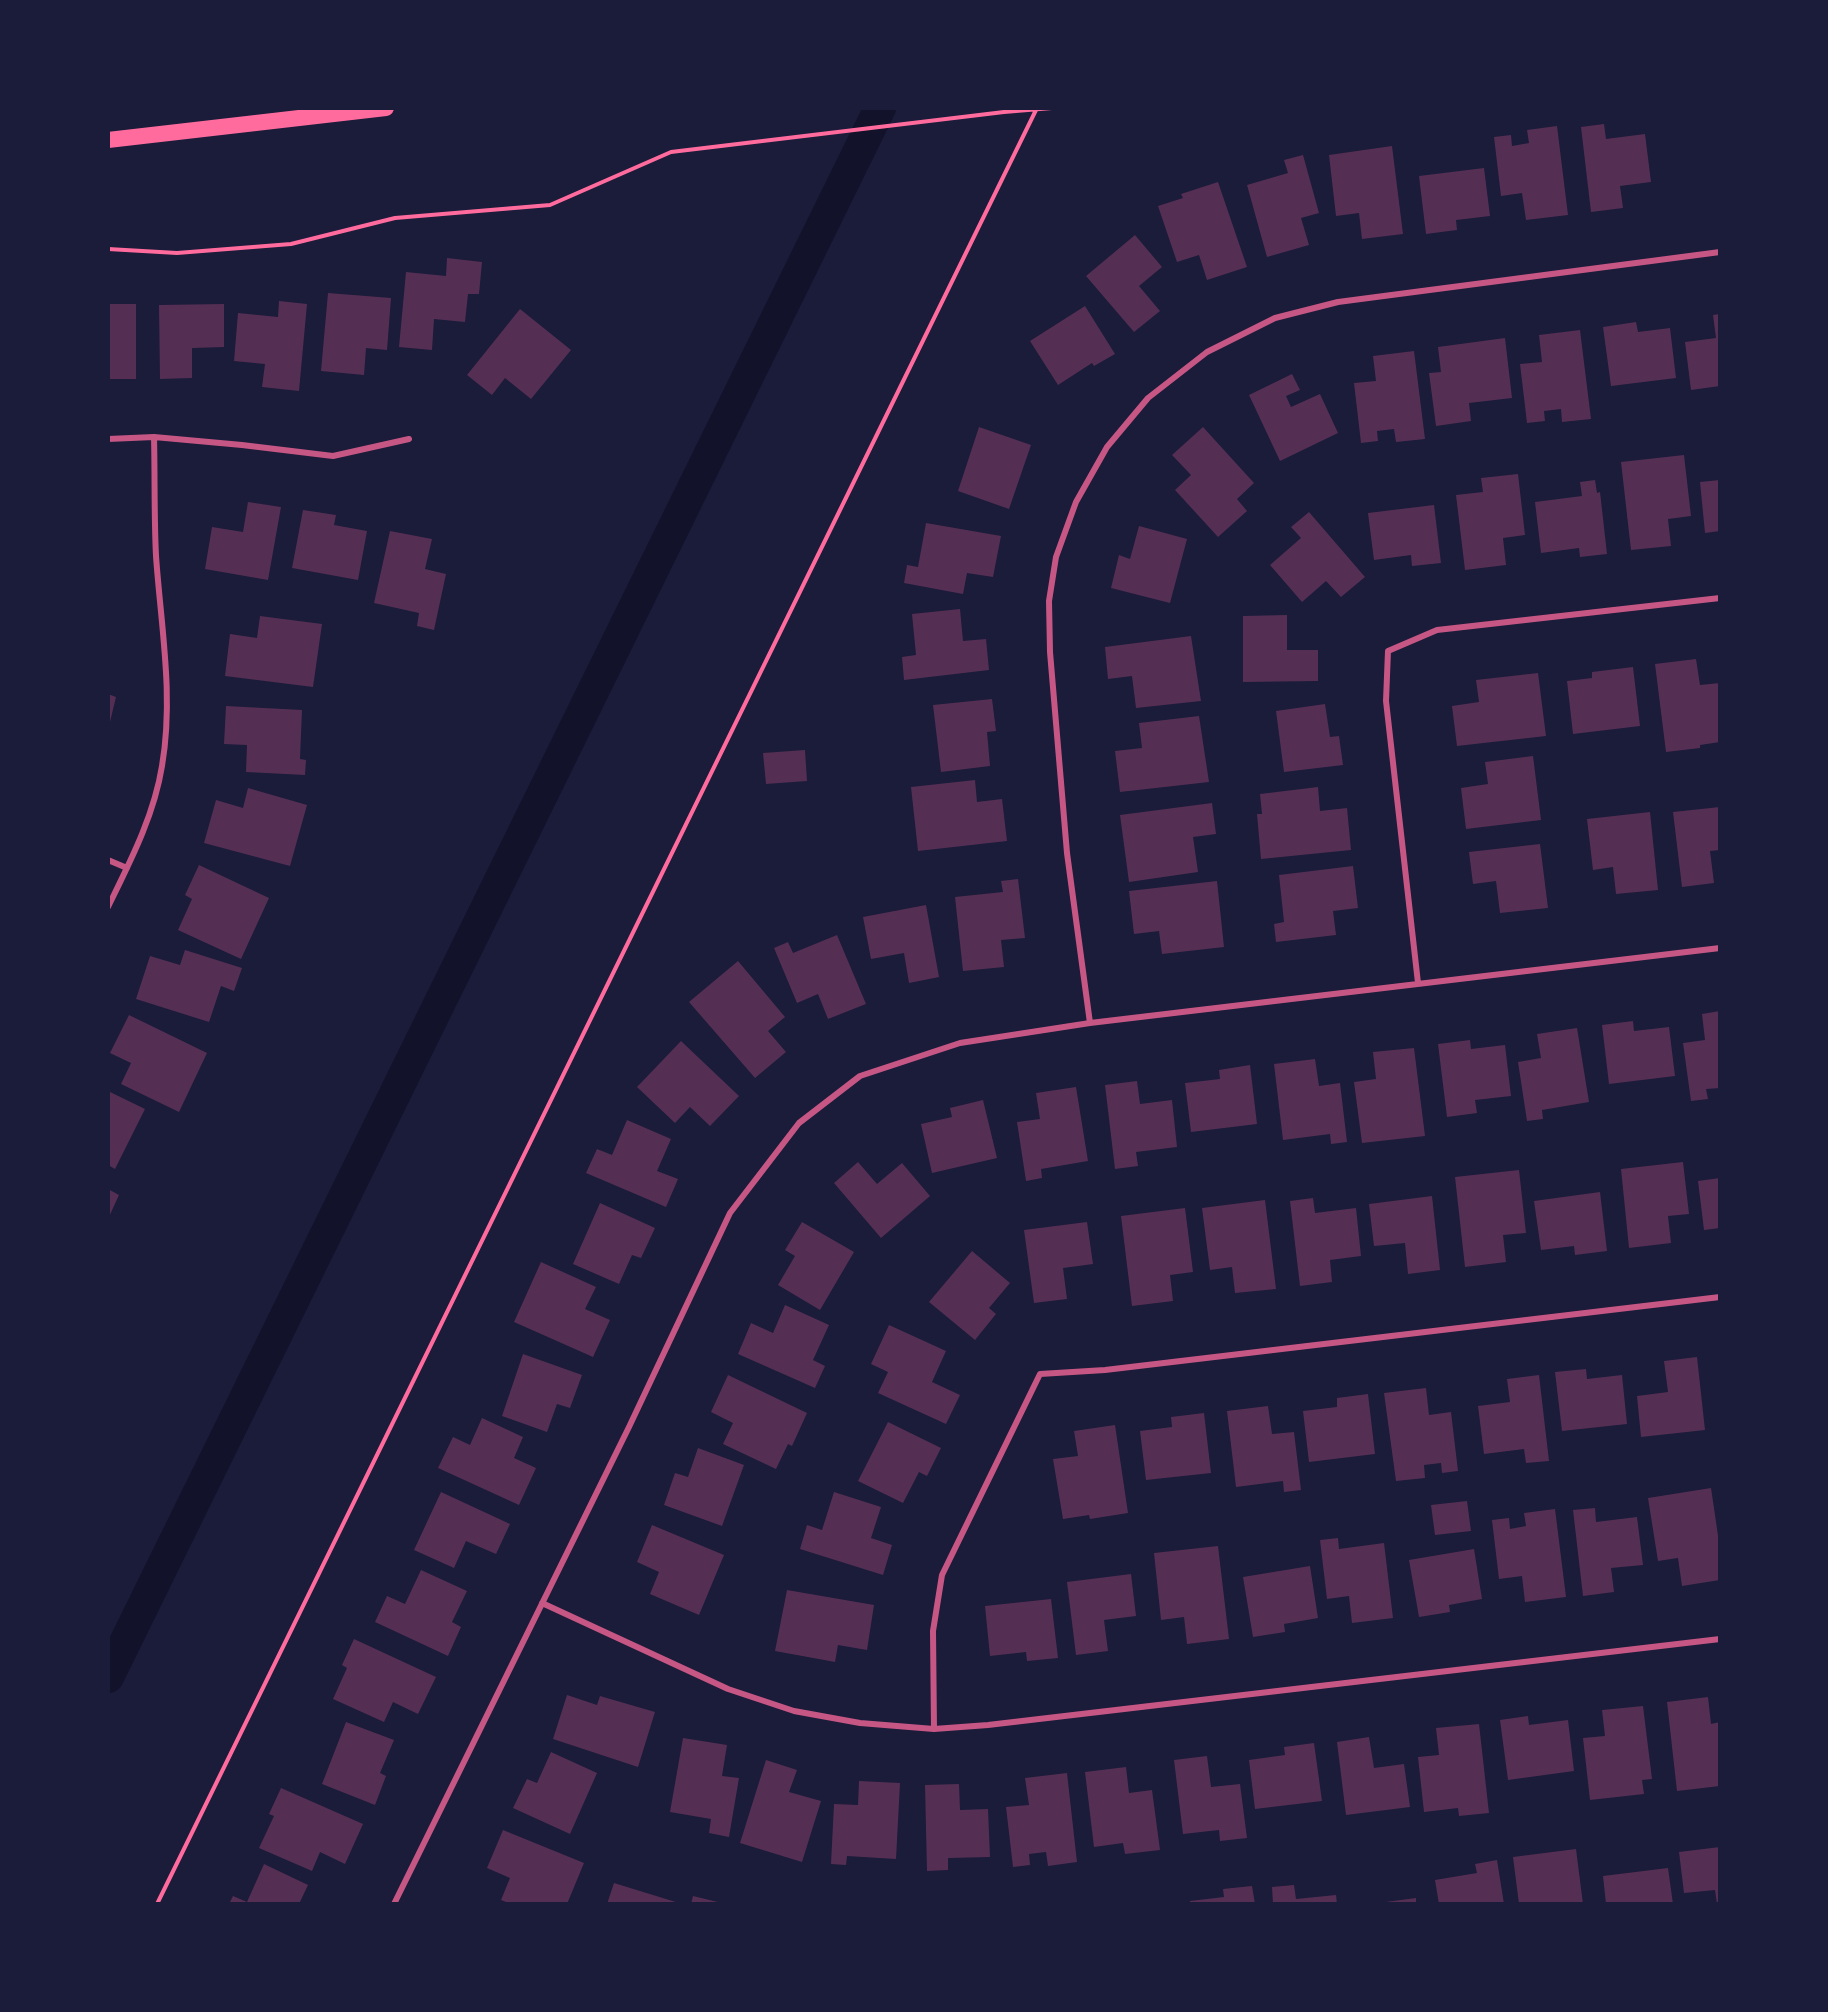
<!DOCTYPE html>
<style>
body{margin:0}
#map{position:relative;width:1828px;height:2012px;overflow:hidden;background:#1b1b3a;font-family:Cabin,sans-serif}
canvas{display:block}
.frame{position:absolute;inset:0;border:110px solid #1b1b3a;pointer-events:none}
</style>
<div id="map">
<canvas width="1828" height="2012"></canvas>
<div class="frame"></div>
</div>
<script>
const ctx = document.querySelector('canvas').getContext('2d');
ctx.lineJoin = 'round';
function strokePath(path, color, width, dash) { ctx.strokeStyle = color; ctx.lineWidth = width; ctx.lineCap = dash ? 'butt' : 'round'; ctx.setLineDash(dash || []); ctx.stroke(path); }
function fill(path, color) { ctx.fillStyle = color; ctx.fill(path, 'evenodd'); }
strokePath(new Path2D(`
 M108,1677l772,-1569`), '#12122b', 32);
fill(new Path2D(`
 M1604,124l2,15 39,-5 6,48 -31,4 3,22 -32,4 -10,-85z
 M1557,126l11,89 -42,5 -4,-27 -21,3 -7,-59 17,-2 1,11 17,-3 -2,-13z
 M1392,146l11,88 -41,5 -3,-26 -23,3 -7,-61z
 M1303,155l16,58 -18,5 8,27 -42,12 -20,-72 41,-12 -4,-13z
 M1484,168l6,48 -34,4 1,10 -31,4 -7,-58z
 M1218,182l29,85 -40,13 -8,-25 -22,7 -19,-56 25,-8 -2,-4z
 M1135,235l27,32 -23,19 21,25 -26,21 -48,-56z
 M447,258l35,4 -3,32h-11l-3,28 -31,-3 -2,31 -33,-3 7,-75 40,4z
 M328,293l63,5 -4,52 -21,-2 -2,27 -43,-4z
 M279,301l28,3 -8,87 -37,-4 3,-23 -31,-3 4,-48 40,4z
 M108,304h28v75h-28z
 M224,304v43l-32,1v30l-32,1 -1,-74z
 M1085,306l30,48 -21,12 -2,-3 -34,22 -28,-44z
 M520,309l51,41 -40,49 -26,-21 -13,17 -25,-20z
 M1720,314v72l-29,4 -6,-48 31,-4 -3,-23z
 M1636,322l2,10 32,-4 6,50 -65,8 -8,-59z
 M1580,330l11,89 -29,3 -1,-13 -17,2 1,10 -18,2 -7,-59 22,-2 -3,-27z
 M1505,338l7,60 -43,5 2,18 -35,5 -7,-53 12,-1 -3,-25z
 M1414,351l11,88 -29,3 -2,-13 -17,2 1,10 -17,2 -7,-60 22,-2 -3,-25z
 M1292,374l8,16 -14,6 5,11 29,-13 18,39 -58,28 -31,-66z
 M979,427l52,18 -22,64 -51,-18z
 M1203,427l51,56 -17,16 10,12 -29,26 -43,-47 16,-15 -19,-20z
 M1684,455l7,61 -23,3 3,27 -40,4 -10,-88z
 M1518,474l7,61 -22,3 3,27 -41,5 -9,-75 27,-3 -2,-14z
 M1595,480l2,13 3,-1 7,62 -27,3 -1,-9 -38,5 -6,-51 47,-6 -2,-14z
 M1720,480v51l-15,2 -5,-51z
 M248,502l33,5 -13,73 -63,-11 7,-42 31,5z
 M1434,505l7,58 -29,3 -1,-11 -37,5 -6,-47z
 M303,510l33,5 -2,10 33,6 -9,49 -66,-12z
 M1309,512l56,65 -24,20 -15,-16 -24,21 -32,-37 31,-27 -10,-11z
 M926,523l75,13 -8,41 -26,-4 -4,21 -59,-11 3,-18 11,2z
 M1139,526l48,13 -17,64 -59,-15 8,-33 11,4z
 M390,531l42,8 -7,30 21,5 -12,56 -17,-4 2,-13 -45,-10z
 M960,609l3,32 23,-2 3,31 -85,10 -2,-23 14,-2 -4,-41z
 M1287,615v35h31v31l-75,1v-66z
 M260,616l62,8 -9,63 -88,-11 5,-42 27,4z
 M1191,636l10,65 -65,7 -4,-32 -24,3 -3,-32z
 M1696,659l4,26 20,-2v59l-20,3v3l-34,4 -11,-88z
 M1633,667l7,59 -67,8 -6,-53 25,-3v-6z
 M1538,673l8,63 -89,10 -5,-40 27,-4 -3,-22z
 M108,694l8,3 -7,29h-1z
 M992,699l4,32 -9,1 3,34 -49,6 -8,-67z
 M1325,704l5,33 9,-1 4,29 -59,7 -8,-61z
 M226,706l76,4 -2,49 6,1 -1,15 -59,-3 1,-27 -23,-1z
 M1199,716l10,66 -89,10 -5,-41 27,-3 -3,-25z
 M805,750l2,31 -41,3 -3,-31z
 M1533,756l8,64 -75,9 -5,-41 27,-4 -3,-22z
 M975,780l2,22 25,-3 5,42 -89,10 -7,-64z
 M1318,787l2,24 27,-3 4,42 -90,9 -4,-45h5l-2,-20z
 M248,788l59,17 -17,61 -86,-23 12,-43 27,8z
 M1212,803l4,31 -23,3 5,35 -69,10 -9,-67z
 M1720,807v43l-10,1 4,32 -32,4 -9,-75z
 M1650,812l8,78 -42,4 -3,-27 -20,3 -6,-51z
 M1540,844l8,64 -48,5 -4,-32 -23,3 -4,-32z
 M199,865l70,33 -28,61 -63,-29 14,-31 -7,-4z
 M1353,866l5,42 -25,3 3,24 -60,7 -2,-18 10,-2 -5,-47z
 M1018,879l7,59 -24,2 3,27 -41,4 -8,-74 48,-5 -2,-11z
 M1217,881l7,66 -62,7 -3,-23 -25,3 -5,-43z
 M926,905l13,72 -30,6 -5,-30 -33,6 -8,-42z
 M837,935l29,69 -38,15 -10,-25 -21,9 -23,-55 14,-6 5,11z
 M185,950l57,18 -8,23 -13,-5 -12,36 -73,-23 14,-43 30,9z
 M738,961l47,56 -17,14 18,21 -31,26 -66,-76z
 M1720,1011v77l-14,1 2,10 -17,2 -8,-58 22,-3 -3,-26z
 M129,1015l78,38 -28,59 -58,-28 10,-21 -21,-10z
 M1633,1021l1,10 35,-4 6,49 -66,8 -7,-59z
 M1577,1028l12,74 -47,8 1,9 -16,2 -9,-59 23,-4 -4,-24z
 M1470,1040l1,9 34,-4 6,51 -36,4 2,13 -30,4 -9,-73z
 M681,1041l58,55 -29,30 -20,-19 -15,16 -38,-36z
 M1414,1048l11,88 -63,7 -8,-61 22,-3 -3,-27z
 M1315,1059l4,27 21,-3 7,59 -16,2 -1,-10 -47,6 -9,-76z
 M1250,1065l7,59 -66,8 -6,-49 35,-4 -1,-9z
 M1137,1081l3,23 32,-4 5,47 -41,5 2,14 -23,3 -10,-84z
 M1076,1087l12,74 -47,8 1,9 -16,3 -9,-59 23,-3 -4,-26z
 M108,1091l37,18 -30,60 -7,-4z
 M983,1100l14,58 -65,15 -11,-49 31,-7 -2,-9z
 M627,1120l44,19 -14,32 21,8 -12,28 -80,-34 11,-24 15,6z
 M858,1162l19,22 25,-21 28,33 -49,42 -47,-55z
 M1683,1162l6,52 -21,2 3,27 -42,5 -8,-79z
 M1519,1170l7,63 -23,2 3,27 -41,5 -10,-90z
 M1720,1178v50l-16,2 -6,-49z
 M108,1189l11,6 -11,24z
 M1600,1192l7,59 -32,4 -1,-9 -33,4 -7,-49z
 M1432,1196l8,74 -32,4 -3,-31 -31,3 -5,-42z
 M1313,1198l2,15 41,-5 5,48 -31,4 2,22 -32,4 -10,-85z
 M1265,1200l11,89 -41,4 -3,-26 -22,3 -8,-62z
 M600,1203l55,25 -14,30 -9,-3 -13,29 -46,-20z
 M1185,1208l8,64 -23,3 3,26 -41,5 -11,-90z
 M802,1222l52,30 -34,58 -42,-25 17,-29 -10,-6z
 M1087,1222l6,42 -30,4 4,31 -33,4 -10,-73z
 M972,1251l38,32 -21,25 7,6 -21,26 -46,-38z
 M541,1262l55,25 -11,22 25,11 -17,37 -79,-35z
 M785,1305l44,20 -16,35 12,6 -10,22 -77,-34 13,-31 22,10z
 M889,1325l57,26 -14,31 28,13 -14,29 -68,-31 10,-21 -17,-8z
 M523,1354l59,21 -12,33 -13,-4 -10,28 -45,-16z
 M1697,1357l8,73 -64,7 -4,-41 31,-4 -4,-31z
 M1586,1369l1,10 35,-4 5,49 -65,7 -7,-59z
 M728,1375l79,38 -15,33 -4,-2 -12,25 -53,-25 10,-21 -22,-11z
 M1539,1375l10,86 -23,2 -2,-14 -40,5 -6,-48 32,-4 -3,-23z
 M1426,1388l3,27 22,-3 7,59 -16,2 -1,-10 -17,2 1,13 -29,3 -12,-88z
 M1368,1394l7,60 -66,8 -6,-51 34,-4v-9z
 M1268,1406l4,28 22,-2 7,58 -17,2 -1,-11 -47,6 -9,-76z
 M1204,1413l7,60 -65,7 -6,-49 32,-4 -1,-10z
 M482,1418l41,19 -9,21 22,10 -17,37 -81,-37 15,-31 17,8z
 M888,1422l53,26 -14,28 -8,-4 -16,31 -45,-22z
 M1115,1425l13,88 -38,6 -1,-4 -26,4 -10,-60 25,-3 -4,-25z
 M698,1448l46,17 -22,61 -58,-21 11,-32 13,4z
 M1711,1488l9,61v31l-38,6 -4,-28 -20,3 -10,-63z
 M441,1492l69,32 -14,30 -30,-13 -12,27 -40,-18z
 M834,1492l47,15 -10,31 21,7 -9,30 -83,-26 7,-24 15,5z
 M1467,1501l4,30 -36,4 -4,-30z
 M1595,1508l1,14 41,-5 6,48 -32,3 3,24 -31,4 -10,-86z
 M1555,1509l11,88 -41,5 -3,-26 -23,3 -7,-59 17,-2 1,11 16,-3 -2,-13z
 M652,1525l72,30 -25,60 -49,-21 9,-22 -22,-10z
 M1338,1538l1,11 45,-6 9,75 -41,5 -3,-27 -22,3 -7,-59z
 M1218,1546l11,93 -42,5 -3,-27 -23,3 -7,-67z
 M1474,1549l8,50 -33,6 1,7 -31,5 -10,-57z
 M1310,1566l8,52 -34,6 1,8 -32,5 -10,-60z
 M421,1570l46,21 -15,31 9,5 -13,29 -73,-34 12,-26 18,8z
 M1131,1574l5,42 -32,4 4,31 -32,4 -9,-73z
 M787,1590l87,15 -7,45 -29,-5 -3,17 -60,-11z
 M1051,1599l7,59 -31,3 -1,-9 -36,4 -5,-50z
 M354,1639l82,38 -18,37 -25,-12 -9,20 -51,-23 14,-31 -5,-3z
 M567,1695l30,10 3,-9 55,16 -17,55 -85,-28z
 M1708,1697l3,27 9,-2v64l-43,5 -10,-89z
 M1643,1706l9,73 -10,1 2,14 -54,6 -7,-62 22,-2 -3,-26z
 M1528,1716l1,9 39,-5 6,51 -66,9 -8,-60z
 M346,1722l48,18 -14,33 6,3 -11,29 -53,-21z
 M1479,1724l10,89 -30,3 -1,-8 -34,4 -6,-55 21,-2 -3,-27z
 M1369,1737l5,31 30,-4 6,43 -64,8 -9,-73z
 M683,1738l44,7 -5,31 17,2 -10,59 -20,-4 2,-14 -41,-7z
 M1314,1743l8,58 -67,8 -6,-49 36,-5 -1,-8z
 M551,1752l46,21 -27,61 -57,-26 14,-29 10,4z
 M1207,1756l4,31 29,-3 7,54 -27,3 -1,-11 -36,4 -9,-74z
 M766,1760l31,10 -8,22 32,9 -19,61 -62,-19z
 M1126,1767l3,26 23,-3 8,60 -35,4 -2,-11 -29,4 -9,-75z
 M1067,1773l10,89 -29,4 -2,-14 -17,2 1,11 -17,2 -7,-60 23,-2 -4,-27z
 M859,1781l41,2 -4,76 -49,-3 -1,9 -15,-1 3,-60 24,1z
 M959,1784l1,26 28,-1 2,48 -42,1v12l-21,1 -2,-86z
 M281,1788l82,36 -18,40 -25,-12 -8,19 -53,-23 15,-32 -5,-2z
 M503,1830l81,33 -17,41h-56l-10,-4 9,-22 -23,-10z
 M1720,1847v57h-3l-2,-14 -31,3 -5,-41z
 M1576,1849l7,55h-64l-6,-47z
 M1497,1860l7,44h-65l-4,-24 42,-7 -2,-9z
 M264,1864l44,21 -9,19h-70l4,-8 14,6z
 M1668,1868l5,36h-67l-3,-28z
 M614,1883l65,20v1h-72z
 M1294,1885l2,14 40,-4 1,9h-64l-1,-17z
 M1252,1886l3,18h-65v-3l34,-4 -1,-8z
 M693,1896l29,7v1h-31z
 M1416,1898v6h-38v-1z`), '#542f53');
strokePath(new Path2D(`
 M108,249l69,4 114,-9 104,-26 155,-13 121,-53 333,-40 48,-4
 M157,1904l879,-1794`), '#ff6b9d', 4);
strokePath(new Path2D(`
 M108,439l46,-2 88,8 91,11 76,-17
 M108,860l19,8
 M108,907c22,-45 46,-91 54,-141 12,-70 -1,-139 -6,-210 -2,-39 -1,-79 -2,-119
 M1418,983l-32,-282 2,-50 49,-21 283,-32
 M1090,1023l-23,-170 -17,-201 -1,-51 7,-44 20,-55 31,-55 41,-49 59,-46 68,-34 63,-16 382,-50
 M542,1603l186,86 66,22 66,12 74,6 54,-4 732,-86
 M934,1729l-1,-98 9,-56 98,-201 65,-4 615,-73
 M394,1904l235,-477 101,-214 69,-90 61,-47 100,-33 130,-20 630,-75`), '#c65784', 6);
strokePath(new Path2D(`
 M108,140l278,-32`), '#ff6b9d', 16);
</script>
